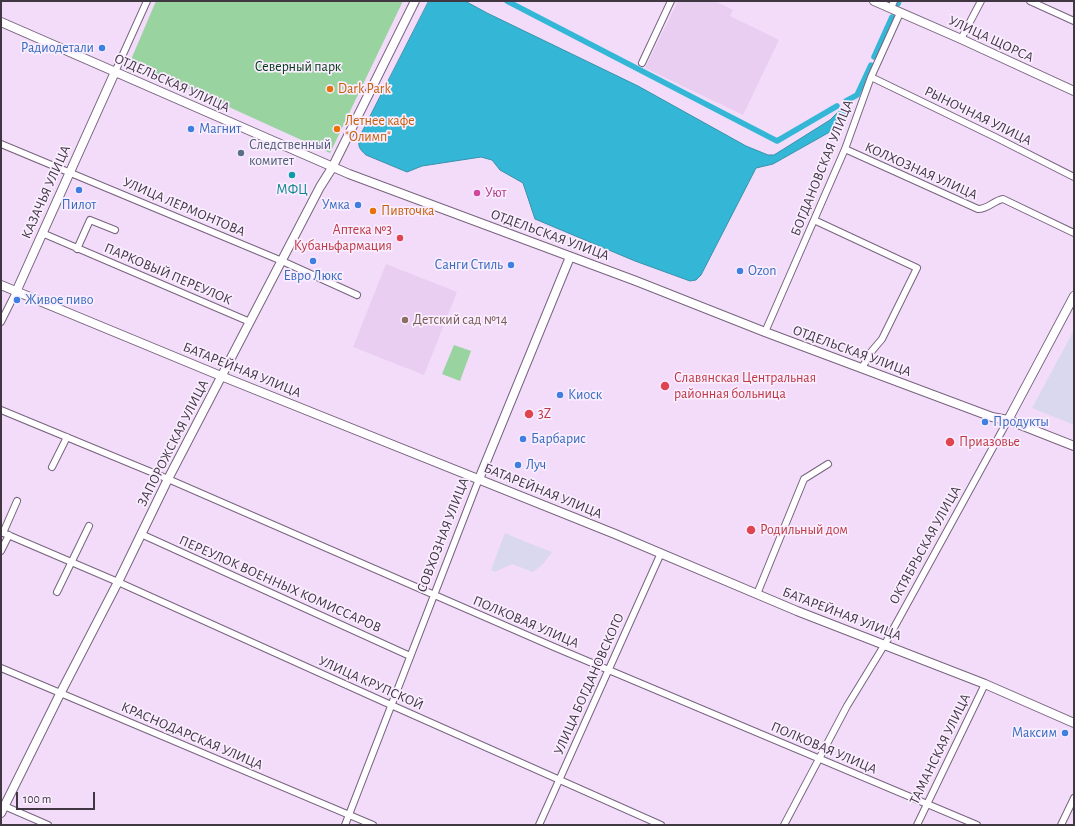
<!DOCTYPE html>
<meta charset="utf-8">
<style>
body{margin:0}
#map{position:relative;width:1075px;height:826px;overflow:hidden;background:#f2dcfa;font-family:"Alegreya Sans",sans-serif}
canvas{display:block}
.frame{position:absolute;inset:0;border:2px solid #403743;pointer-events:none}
.scale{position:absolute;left:16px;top:792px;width:79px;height:18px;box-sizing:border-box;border:2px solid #403743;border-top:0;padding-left:5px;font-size:12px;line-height:14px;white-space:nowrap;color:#403743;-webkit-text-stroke:3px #faedff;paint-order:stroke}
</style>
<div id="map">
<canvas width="1075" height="826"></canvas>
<div class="frame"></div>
<div class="scale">100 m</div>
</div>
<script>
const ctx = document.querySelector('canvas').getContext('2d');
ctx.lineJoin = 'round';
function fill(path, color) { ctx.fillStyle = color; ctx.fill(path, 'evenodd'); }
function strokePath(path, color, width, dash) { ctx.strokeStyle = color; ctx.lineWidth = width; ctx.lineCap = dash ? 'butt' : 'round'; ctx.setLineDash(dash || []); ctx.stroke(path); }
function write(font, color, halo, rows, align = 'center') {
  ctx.font = font + ' "Alegreya Sans",sans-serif'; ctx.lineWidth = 3.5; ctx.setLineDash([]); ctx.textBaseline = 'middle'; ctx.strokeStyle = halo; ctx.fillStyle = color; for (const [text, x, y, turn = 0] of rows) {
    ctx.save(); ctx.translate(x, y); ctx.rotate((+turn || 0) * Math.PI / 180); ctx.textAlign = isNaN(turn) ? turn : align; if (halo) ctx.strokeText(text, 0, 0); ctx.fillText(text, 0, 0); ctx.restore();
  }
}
fill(new Path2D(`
 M1074,330v95l-42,-17z
 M505,533l21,9 26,10 -9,12 -10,8 -21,-8 -17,8 -4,-2z`), '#dad8ee');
fill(new Path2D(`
 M678,1h37l18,9 -3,6 49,24 -36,75 -98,-47z
 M386,264l71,28 -33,83 -71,-28z`), '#e9cef2');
fill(new Path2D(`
 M156,1h247l-73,152 -200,-91z
 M454,345l17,6 -11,30 -18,-7z`), '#98d3a0');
const water = new Path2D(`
 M429,1h36l22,12 151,73 108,60 22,9h6l56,-35 12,-12 4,1 1,4 -2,5 -10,11 -62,35 -17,4 -55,107 -5,5 -6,1 -55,-20 -100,-42 -12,-36 -23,-13 -8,-10 -11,-3 -59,9 -15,6 -41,-17c-7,-6 -9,-10 -6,-19z`);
fill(water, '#34b7d6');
strokePath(water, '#3891aa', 1);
strokePath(new Path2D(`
 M507,1l270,140 60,-35
 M898,4l1,-3
 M874,57l18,-40
 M846,101l11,-6 14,-30`), '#34b7d6', 5.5);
const minor = new Path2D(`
 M1030,1l44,20
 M891,8l3,-7
 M961,39l20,-38
 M642,63l29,-62
 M115,72l32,-71
 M871,77l124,60 79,40
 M1,144l281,117 75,34
 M845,149l133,60c10,0 15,-8 25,-10l71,34
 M814,220l103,48 -35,71 -11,13 -9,16
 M42,233l208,89
 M77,249l13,-29 25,10
 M1,322l15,-30
 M765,332l80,-183 26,-72 29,-64
 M1,410l167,69 386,168 423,178
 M52,467l15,-30
 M1,532l117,50 273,123 270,120
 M3,533l14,-32
 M141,534l269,122
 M1,551l8,-16
 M57,592l32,-66
 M757,594l47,-115 24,-15
 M1,668l372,157
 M2,805l46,20
 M345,825l134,-346
 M539,825l122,-272
 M784,825l63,-119 38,-62 123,-224
 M917,825l68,-141
 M1061,825l13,-27`);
const tertiary = new Path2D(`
 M874,1l87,38 113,52
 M1,22l348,152 287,107 129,51 227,85 16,3 66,26
 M1,285l220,91 394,158 182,77 188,73 89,39
 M16,292l99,-220
 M1008,420l66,-124
 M479,479l91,-222
 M1,813l59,-119 58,-112 50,-103 152,-292 12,-19 83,-167`);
strokePath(minor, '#77647e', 8);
strokePath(tertiary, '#77647e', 10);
strokePath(minor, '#fff', 6);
strokePath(tertiary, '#fff', 8);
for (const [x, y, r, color] of [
 [102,48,4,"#3f7fe0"],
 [330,89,4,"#e8710a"],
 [191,129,4,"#3f7fe0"],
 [337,129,4,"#e8710a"],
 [241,153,4,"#5c6f8a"],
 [292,175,4,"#0f9aa8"],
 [79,190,4,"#3f7fe0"],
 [477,193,4,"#d1479c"],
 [358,205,4,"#3f7fe0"],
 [373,211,4,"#e8710a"],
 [400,238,4,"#e0444e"],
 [313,261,4,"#3f7fe0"],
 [511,265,4,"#3f7fe0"],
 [740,271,4,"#3f7fe0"],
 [17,300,4,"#3f7fe0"],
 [405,320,4,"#8d6e63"],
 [665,386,5,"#e0444e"],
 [560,395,4,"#3f7fe0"],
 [529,414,5,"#e0444e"],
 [985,422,4,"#3f7fe0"],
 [523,439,4,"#3f7fe0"],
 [950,442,5,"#e0444e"],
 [518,465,4,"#3f7fe0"],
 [751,530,5,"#e0444e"],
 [1065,733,4,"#3f7fe0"]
]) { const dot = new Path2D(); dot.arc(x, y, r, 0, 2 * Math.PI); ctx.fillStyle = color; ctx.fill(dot); strokePath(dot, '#faedff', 1.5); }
write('14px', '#403743', '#faedff', [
 ["УЛИЦА ЩОРСА",991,39,25],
 ["ОТДЕЛЬСКАЯ УЛИЦА",172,83,24],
 ["РЫНОЧНАЯ УЛИЦА",978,116,26],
 ["БОГДАНОВСКАЯ УЛИЦА",822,168,-68],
 ["КОЛХОЗНАЯ УЛИЦА",921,171,24],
 ["КАЗАЧЬЯ УЛИЦА",46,192,-66],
 ["УЛИЦА ЛЕРМОНТОВА",184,207,23],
 ["ОТДЕЛЬСКАЯ УЛИЦА",550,235,20],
 ["ПАРКОВЫЙ ПЕРЕУЛОК",168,274,23],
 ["ОТДЕЛЬСКАЯ УЛИЦА",852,351,20],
 ["БАТАРЕЙНАЯ УЛИЦА",242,370,22],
 ["ЗАПОРОЖСКАЯ УЛИЦА",173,443,-63],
 ["БАТАРЕЙНАЯ УЛИЦА",543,491,22],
 ["СОВХОЗНАЯ УЛИЦА",443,535,-69],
 ["ОКТЯБРЬСКАЯ УЛИЦА",925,545,-61],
 ["ПЕРЕУЛОК ВОЕННЫХ КОМИССАРОВ",280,584,24],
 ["БАТАРЕЙНАЯ УЛИЦА",842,614,21],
 ["ПОЛКОВАЯ УЛИЦА",526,622,23],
 ["УЛИЦА КРУПСКОЙ",371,683,24],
 ["УЛИЦА БОГДАНОВСКОГО",589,684,-66],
 ["КРАСНОДАРСКАЯ УЛИЦА",192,736,23],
 ["ПОЛКОВАЯ УЛИЦА",824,748,23],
 ["ТАМАНСКАЯ УЛИЦА",940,749,-64]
]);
write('14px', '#366cbe', '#faedff', [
 ["Радиодетали",94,48,"right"],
 ["Магнит",199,129],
 ["Пилот",79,205,"center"],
 ["Умка",350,205,"right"],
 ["Санги Стиль",503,265,"right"],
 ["Ozon",748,271],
 ["Евро Люкс",313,276,"center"],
 ["Живое пиво",25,300],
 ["Киоск",568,395],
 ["Продукты",993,422],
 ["Барбарис",531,439],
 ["Луч",526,465],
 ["Максим",1057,733,"right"]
], 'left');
write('14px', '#003a12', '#faedff', [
 ["Северный парк",298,67]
]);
write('14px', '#c56008', '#faedff', [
 ["Dark Park",338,89],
 ["Летнее кафе",345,121],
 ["\"Олимп\"",345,137],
 ["Пивточка",381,211]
], 'left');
write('14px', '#4e5e75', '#faedff', [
 ["Следственный",249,145],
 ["комитет",249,161]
], 'left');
write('14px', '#0d838f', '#faedff', [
 ["МФЦ",292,190]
]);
write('14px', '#b23c85', '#faedff', [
 ["Уют",485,193]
], 'left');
write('14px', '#be3a42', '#faedff', [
 ["Аптека №3",392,230,"right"],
 ["Кубаньфармация",392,246,"right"],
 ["Славянская Центральная",674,378],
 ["районная больница",674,394],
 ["3Z",538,414],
 ["Приазовье",959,442],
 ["Родильный дом",760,530]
], 'left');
write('14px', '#785e54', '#faedff', [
 ["Детский сад №14",413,320]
], 'left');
</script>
